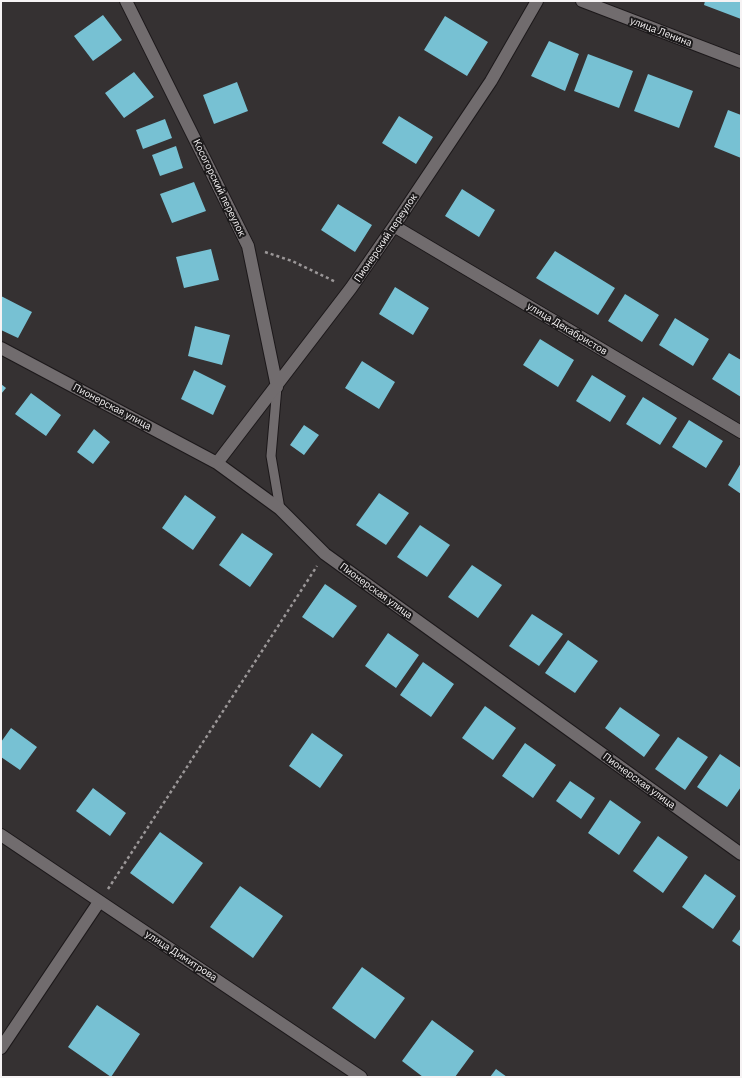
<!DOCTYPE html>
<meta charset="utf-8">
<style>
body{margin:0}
#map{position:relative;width:742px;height:1078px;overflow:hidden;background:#353132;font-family:"IBM Plex Sans",sans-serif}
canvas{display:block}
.frame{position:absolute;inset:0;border:2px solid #f6f3f4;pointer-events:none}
</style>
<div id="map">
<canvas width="742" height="1078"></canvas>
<div class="frame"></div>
</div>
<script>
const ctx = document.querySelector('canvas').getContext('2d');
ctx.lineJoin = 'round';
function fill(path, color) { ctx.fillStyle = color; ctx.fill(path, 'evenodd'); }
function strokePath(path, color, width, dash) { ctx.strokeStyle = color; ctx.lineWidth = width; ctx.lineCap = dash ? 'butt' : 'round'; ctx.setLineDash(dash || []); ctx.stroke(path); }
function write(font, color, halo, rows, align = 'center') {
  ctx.font = font + ' "IBM Plex Sans",sans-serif'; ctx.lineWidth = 4; ctx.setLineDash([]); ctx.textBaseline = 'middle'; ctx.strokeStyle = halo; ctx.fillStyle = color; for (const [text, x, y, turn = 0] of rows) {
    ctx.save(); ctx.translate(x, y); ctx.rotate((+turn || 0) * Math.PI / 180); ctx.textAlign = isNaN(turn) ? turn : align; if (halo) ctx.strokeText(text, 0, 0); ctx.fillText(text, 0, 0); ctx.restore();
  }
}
fill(new Path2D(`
 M705,1h36v18l-37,-14z
 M103,15l19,25 -29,21 -19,-25z
 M445,16l43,26 -21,34 -43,-26z
 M549,41l30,13 -14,37 -34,-15z
 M588,54l45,17 -14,37 -45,-17z
 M134,72l20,25 -30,21 -19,-25z
 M648,74l45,17 -14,37 -45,-17z
 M237,82l11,29 -34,13 -11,-29z
 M728,110l13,5v43l-27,-11z
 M399,116l34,21 -17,27 -34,-21z
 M165,119l7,19 -29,11 -7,-19z
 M176,146l7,22 -23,8 -8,-21z
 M194,182l12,29 -34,12 -12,-29z
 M462,189l33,21 -16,27 -34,-21z
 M338,204l34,21 -17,27 -34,-22z
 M211,249l8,31 -35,8 -8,-31z
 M555,251l60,37 -17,27 -62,-37z
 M395,287l34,21 -16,27 -34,-21z
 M625,294l34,21 -17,27 -34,-21z
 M1,296l31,16 -14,26 -17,-8z
 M675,318l34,21 -16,27 -34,-21z
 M195,326l35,9 -8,30 -34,-9z
 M540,339l34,21 -16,27 -35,-22z
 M729,353l12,7v37l-29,-18z
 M362,361l33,21 -16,27 -34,-21z
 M194,370l32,16 -13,29 -32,-16z
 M592,375l34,21 -16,26 -34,-21z
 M1,384l5,4 -5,6z
 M31,393l30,22 -15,21 -31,-22z
 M643,397l34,21 -17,27 -34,-21z
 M689,420l34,21 -17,27 -34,-21z
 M304,425l15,10 -15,20 -14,-10z
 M94,429l16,13 -17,22 -16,-12z
 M741,463v31l-13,-9z
 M379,493l30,20 -23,32 -30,-20z
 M185,495l31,22 -23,33 -31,-22z
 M420,525l30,20 -23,32 -30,-20z
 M242,533l31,21 -23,33 -31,-22z
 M472,565l30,20 -24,33 -30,-21z
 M325,584l32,22 -24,32 -31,-21z
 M532,614l31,20 -24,32 -30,-20z
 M388,633l31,22 -23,33 -31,-22z
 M568,640l30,21 -23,32 -30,-20z
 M423,662l31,22 -23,33 -31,-22z
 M485,706l31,22 -23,32 -31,-22z
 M620,707l40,28 -16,22 -39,-29z
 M11,728l26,19 -17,23 -19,-13v-15z
 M312,733l31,22 -23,33 -31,-22z
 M678,737l30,20 -23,33 -30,-21z
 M525,743l31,22 -23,33 -31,-22z
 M720,754l21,14v19l-14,20 -30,-20z
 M570,781l25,17 -14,21 -25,-18z
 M93,788l33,25 -16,23 -34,-25z
 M610,800l31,22 -22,33 -31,-22z
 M160,832l43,31 -30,41 -43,-31z
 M658,836l30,21 -25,36 -30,-22z
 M705,874l31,22 -23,33 -31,-22z
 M240,886l43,30 -30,42 -43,-31z
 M741,928v19l-9,-6z
 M362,967l43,31 -30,41 -43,-31z
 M97,1005l43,29 -29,43 -43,-30z
 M432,1020l42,31 -19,26h-32l-21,-16z
 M496,1069l11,8h-17z`), '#77c1d3');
const lane = new Path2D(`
 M277,387l-6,69 9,53`);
const street = new Path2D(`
 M126,1l122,245 29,141
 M394,226l347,206
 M1,348l216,115 63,46 45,45 416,300
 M217,463l134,-175 43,-62 97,-145 46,-80
 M1,835l360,242
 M1,1048l98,-146`);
const secondary = new Path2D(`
 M582,1l159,61`);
strokePath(lane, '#1c181a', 11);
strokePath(street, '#1c181a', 14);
strokePath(secondary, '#1c181a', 14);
strokePath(new Path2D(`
 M265,252l27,9 44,21
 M108,889l209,-323`), '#9b9798', 2.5, [3, 3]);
strokePath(lane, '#716c6e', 9);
strokePath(street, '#716c6e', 12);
strokePath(secondary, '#716c6e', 12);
write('10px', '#f6f3f4', '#1b191a', [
 ["улица Ленина",661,32,21],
 ["Косогорский переулок",219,188,64],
 ["Пионерский переулок",386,238,-56],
 ["улица Декабристов",567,329,31],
 ["Пионерская улица",112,407,28],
 ["Пионерская улица",376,591,36],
 ["Пионерская улица",639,781,36],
 ["улица Димитрова",181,956,33]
]);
</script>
